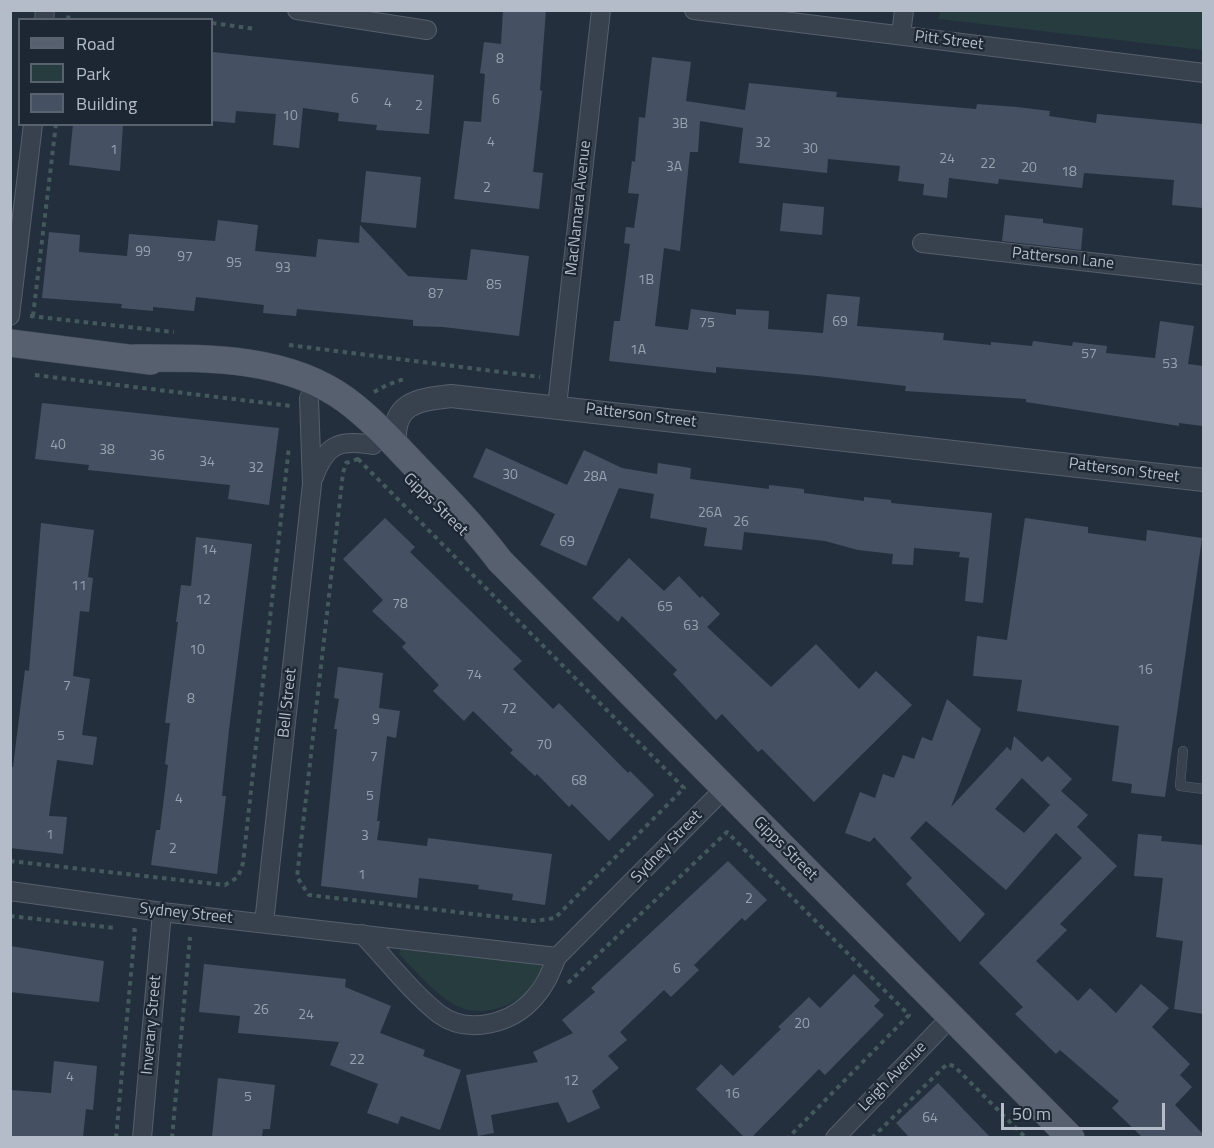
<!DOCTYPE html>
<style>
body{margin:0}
#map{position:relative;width:1214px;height:1148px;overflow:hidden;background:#242f3e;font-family:"Titillium Web",sans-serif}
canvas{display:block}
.frame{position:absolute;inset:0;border:12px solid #b4bcc9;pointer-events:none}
.legend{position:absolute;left:18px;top:18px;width:195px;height:108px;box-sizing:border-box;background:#1d2633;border:2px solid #59626f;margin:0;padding:8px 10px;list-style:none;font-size:18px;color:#b4bcc9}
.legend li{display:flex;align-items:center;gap:12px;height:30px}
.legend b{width:30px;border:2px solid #59626f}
.scale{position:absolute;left:1001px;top:1103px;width:164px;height:27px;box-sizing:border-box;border:3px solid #b4bcc9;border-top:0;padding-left:8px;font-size:18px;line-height:21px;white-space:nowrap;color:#b4bcc9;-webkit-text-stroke:4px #1d2633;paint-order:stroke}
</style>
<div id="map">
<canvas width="1214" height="1148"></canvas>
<div class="frame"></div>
<ul class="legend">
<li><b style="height:8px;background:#56606e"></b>Road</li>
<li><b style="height:16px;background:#263c3f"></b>Park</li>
<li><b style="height:16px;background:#455162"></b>Building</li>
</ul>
<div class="scale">50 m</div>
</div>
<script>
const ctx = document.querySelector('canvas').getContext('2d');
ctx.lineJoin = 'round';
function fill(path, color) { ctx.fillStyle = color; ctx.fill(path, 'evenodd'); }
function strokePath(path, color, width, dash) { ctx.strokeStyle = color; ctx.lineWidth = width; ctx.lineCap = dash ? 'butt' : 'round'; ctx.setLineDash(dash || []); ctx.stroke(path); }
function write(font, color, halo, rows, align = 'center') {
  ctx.font = font + ' "Titillium Web",sans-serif'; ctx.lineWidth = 4.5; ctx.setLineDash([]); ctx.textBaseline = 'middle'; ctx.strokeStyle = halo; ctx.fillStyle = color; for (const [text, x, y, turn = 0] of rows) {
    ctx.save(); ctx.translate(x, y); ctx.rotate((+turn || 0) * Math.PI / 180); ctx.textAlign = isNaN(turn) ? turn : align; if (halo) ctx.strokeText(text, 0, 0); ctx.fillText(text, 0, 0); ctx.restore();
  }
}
fill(new Path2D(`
 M940,10l263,1v39l-264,-31z
 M401,946l144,17c-1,5 -3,13 -6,18 -15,22 -57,39 -82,25 -23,-12 -40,-34 -58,-52z`), '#263c3f');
fill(new Path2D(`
 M503,10h43l-6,80 2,1 -9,81 10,1 -4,36 -85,-10 10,-78 17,1 4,-48 -5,-1 4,-31 17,2z
 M212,52l222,23 -5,59 -53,-4 1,-5 -39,-4 1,-8 -36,-5 -4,40 -26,-3 3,-31 -40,-3 -1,12 -23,-2z
 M652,57l39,5 -5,39 59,9 4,-27 88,9 -1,5 140,12 1,-5 40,3 33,4 -1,5 47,7 1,-9 106,10v84l-31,-3 2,-25 -90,-7 -2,15 -83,-9 -1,5 -49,-6 -2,20 -24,-3 1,-11 -26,-3 2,-15 -72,-7 -1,14 -88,-10 4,-35 -43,-7 -2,31h-8l-10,99 -16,-3 -9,78 33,4 3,-21 45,6v-6l33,2 -1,18 55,4 4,-39 33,3 -3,29 87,7 -1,7 48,5v-3l41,4 1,-5 39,5 1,-4 34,4 -1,7 49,5 5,-37 34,5 -6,38 15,2v60l-24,-3v3l-114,-18 -39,-6v-3l-121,-8 1,-5 -88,-10 -102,-9v6l-107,-12 5,-40h6l10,-77 -6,-1 2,-16 8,1 5,-34 -11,-1 4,-32 3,1 4,-45 6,1z
 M73,124h50l-3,47 -51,-6z
 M366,171l55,6 -5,51 -55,-6z
 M783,203l41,4 -2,28 -42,-4z
 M1005,215l38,4v4l40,5 -2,22 -79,-9z
 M218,220l40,5 -3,26 61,6 2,-18 41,4 1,-18 48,51 59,4 4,-31 58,7 -10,80 -76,-9 -30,-1v-6l-116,-11 -1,7 -33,-3 1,-8 -68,-8 -2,14 -41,-4v4l-32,-3 1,-4 -80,-6 7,-66 31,3 -1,17 48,4 2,-22 86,7z
 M42,403l237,25 -10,77 -41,-6 2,-14 -142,-15 1,-5 -54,-6z
 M486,448l81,37 17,-35 38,18 35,6 1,-11 33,5 -1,11 79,10v-4l35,4v4l60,8v-4l27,3v3l101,10 -9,90 -18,-2 4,-43 -10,-1 1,-5 -46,-4 -1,17 -21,-1 1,-10 -35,-4 -33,-9 -81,-9 -2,18 -38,-4 3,-18 -57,-10 4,-24 -35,-6 -33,78 -46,-21 15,-31 -82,-37z
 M385,518l30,29 -5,5 112,109 -9,8 40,40 6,-6 69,70 2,-2 24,24 -45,46 -37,-37 -3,3 -32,-33 -2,2 -25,-23 3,-3 -40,-39 -9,10 -31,-30 6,-6 -37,-38 4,-4 -34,-32 11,-11 -40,-41z
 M1025,518l63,9v6l58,8 1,-11 55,8 -37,259 -34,-4 1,-9 -20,-3 7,-55 -102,-15 5,-31 -49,-4 4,-40 30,4z
 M41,523l53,7 -6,47 5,1 -4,34 -9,-1 -7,65 17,3 -8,56 15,2 -4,28 -36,-5 -8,56 18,1 -4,37 -53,-6v-81h3l12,-97 4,1z
 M196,537l56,7 -23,186 -7,66h4l-9,78 -66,-9 5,-35h4l8,-65 -3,-1 5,-41h-5l13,-101h-2l5,-37 10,1z
 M629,558l35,33 15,-15 21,22 2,-2 18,18 -13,13 64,60 45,-43 43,45 17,-18 36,34 -98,97 -52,-53 -4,3 -36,-38 -6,6 -43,-46 4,-4 -55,-54 -4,6 -26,-24z
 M338,667l45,6 -4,35 21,3 -4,27 -9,-2 -10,85h3l-3,19 50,6 1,-8 124,16 -7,51 -33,-5 1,-6 -35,-5 1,-4 -60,-7 -2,20 -96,-12 16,-157h-3l5,-30 -5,-1z
 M947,699l34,30 -30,78 56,-60 4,4 3,-15 28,26 6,-6 24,23 -11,12 27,24 -11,12 40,39 -57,58 7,6 -31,31 42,40 12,-13 26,25 25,-29 28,24 -17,19 38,37 -10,11 12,12 -17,18 28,29v3h-61l-30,-29 7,-7 -59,-51 -4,4 -41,-40 8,-7 -44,-44 103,-105 -26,-25 -50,57 -80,-69 -16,17 75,76 -25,28 -54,-58 6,-6 -38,-41 -4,5 -25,-9 15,-41 15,6 8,-24 11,4 9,-23 11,4 8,-22 10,4zM1022,778l28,27 -26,28 -29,-24z
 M1138,834l24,2 -1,5 42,4v169l-29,-5 9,-68 -27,-4 7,-59 -29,-2z
 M728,861l39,39 -22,21 -3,-3 -48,47 5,5 -28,27 -7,-7 -44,42 7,8 -19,16 11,12 -27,23 8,17 -32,15 -10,-21 -67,13 3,18 -16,3 -12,-61 72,-13 -5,-10 40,-19 -11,-13 33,-28 -4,-4z
 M10,946l94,15 -5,41 -89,-10z
 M204,964l142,15 -1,8 46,19 -11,27 45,17 -2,6 38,14 -21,60 -39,-14 -3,8 -31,-11 11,-29 -48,-19 9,-23 -101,-9 2,-17 -41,-4z
 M854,974l26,26 -6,6 10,9 -59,60 -6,-6 -67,68h-8l-48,-48 25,-25 12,12 48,-47 -3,-2 31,-30 11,11z
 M54,1061l43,5 -4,44 -7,-1 -3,28h-73v-47l41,3z
 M218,1078l57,7 -5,44h-7l-1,8h-50z
 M938,1083l52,54h-81l-13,-14z`), '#455162');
const service = new Path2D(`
 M1183,751l-3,35 24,3`);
const minor = new Path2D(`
 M297,10l130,20
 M694,10l510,63
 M44,20l1,-10
 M901,35l3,-25
 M922,243l282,32
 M10,316l23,-192
 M557,406l44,-396
 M314,477c12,-33 26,-38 59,-32
 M10,891l152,21 395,45 168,-169
 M264,923l48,-439 -3,-86
 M362,934c25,26 49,58 77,80 30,22 74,9 96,-17 11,-12 16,-26 22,-40
 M142,1138l20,-226
 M835,1138l116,-121`);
const tertiary = new Path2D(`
 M395,445c-3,-42 21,-45 56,-49l753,84`);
const primary = new Path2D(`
 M10,343l141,18
 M135,358c70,0 151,-2 211,42 27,20 49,45 72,69 29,30 57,59 82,92l571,577`);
strokePath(service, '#565f6c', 10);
strokePath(minor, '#565f6c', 20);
strokePath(tertiary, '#565f6c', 24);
strokePath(primary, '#414a57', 28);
strokePath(new Path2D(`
 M68,20l1,-10
 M212,23l44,6
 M30,316l144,16
 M33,316l23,-192
 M289,345l251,32
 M35,375l256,31
 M374,392l13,-7 20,-7
 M358,459l326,329 -129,130 -21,3 -225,-26 -12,-18 46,-404 3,-10z
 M10,861l215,24 13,-8 5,-14 46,-417
 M10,916l105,12
 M568,983l159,-151 182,183 -121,123
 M116,1138l19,-208h-4
 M172,1138l18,-201
 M872,1138l75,-74 7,2 72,72`), '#44595c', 4, [4.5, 4.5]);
strokePath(service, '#38414e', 9);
strokePath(minor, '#38414e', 18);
strokePath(tertiary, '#38414e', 22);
strokePath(primary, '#56606e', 27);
write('14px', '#98a1af', null, [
 ["8",500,60],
 ["6",355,100],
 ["6",496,101],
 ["4",388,104],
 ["2",419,107],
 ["10",290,117],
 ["3B",680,125],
 ["4",491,143],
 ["32",763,144],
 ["30",810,150],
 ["1",114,151],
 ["24",947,160],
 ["22",988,165],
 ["3A",674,168],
 ["20",1029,169],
 ["18",1069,173],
 ["2",487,189],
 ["99",143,253],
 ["97",185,258],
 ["95",234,264],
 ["93",283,269],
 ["1B",646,281],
 ["85",494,286],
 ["87",436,295],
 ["69",840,323],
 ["75",707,324],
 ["1A",638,351],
 ["57",1089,355],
 ["53",1170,365],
 ["40",58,446],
 ["38",107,451],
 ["36",157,457],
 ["34",207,463],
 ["32",256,469],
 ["30",510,476],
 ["28A",595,478],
 ["26A",710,514],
 ["26",741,523],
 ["69",567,543],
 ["14",209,551],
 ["11",79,587],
 ["12",203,601],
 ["78",400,605],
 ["65",665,608],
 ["63",691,627],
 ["10",197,651],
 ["16",1145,671],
 ["74",474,676],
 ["7",67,687],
 ["8",191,700],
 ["72",509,710],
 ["9",376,721],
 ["5",61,737],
 ["70",544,746],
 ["7",374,758],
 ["68",579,782],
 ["5",370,797],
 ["4",179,800],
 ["1",50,836],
 ["3",365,837],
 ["2",173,850],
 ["1",362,876],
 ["2",749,900],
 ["6",677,970],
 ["26",261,1011],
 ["24",306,1016],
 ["20",802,1025],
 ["22",357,1061],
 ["4",70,1078],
 ["12",571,1082],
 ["16",732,1095],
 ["5",248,1098],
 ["64",930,1119]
]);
write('16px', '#b4bcc9', '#1d2633', [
 ["Pitt Street",949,41,7],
 ["MacNamara Avenue",579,208,-84],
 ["Patterson Lane",1063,259,6],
 ["Patterson Street",641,416,7],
 ["Patterson Street",1124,471,7],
 ["Gipps Street",435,505,44],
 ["Bell Street",288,703,-84],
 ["Sydney Street",667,847,-46],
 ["Gipps Street",785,849,45],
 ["Sydney Street",186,914,6],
 ["Inverary Street",152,1025,-85],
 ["Leigh Avenue",893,1077,-46]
]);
</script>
